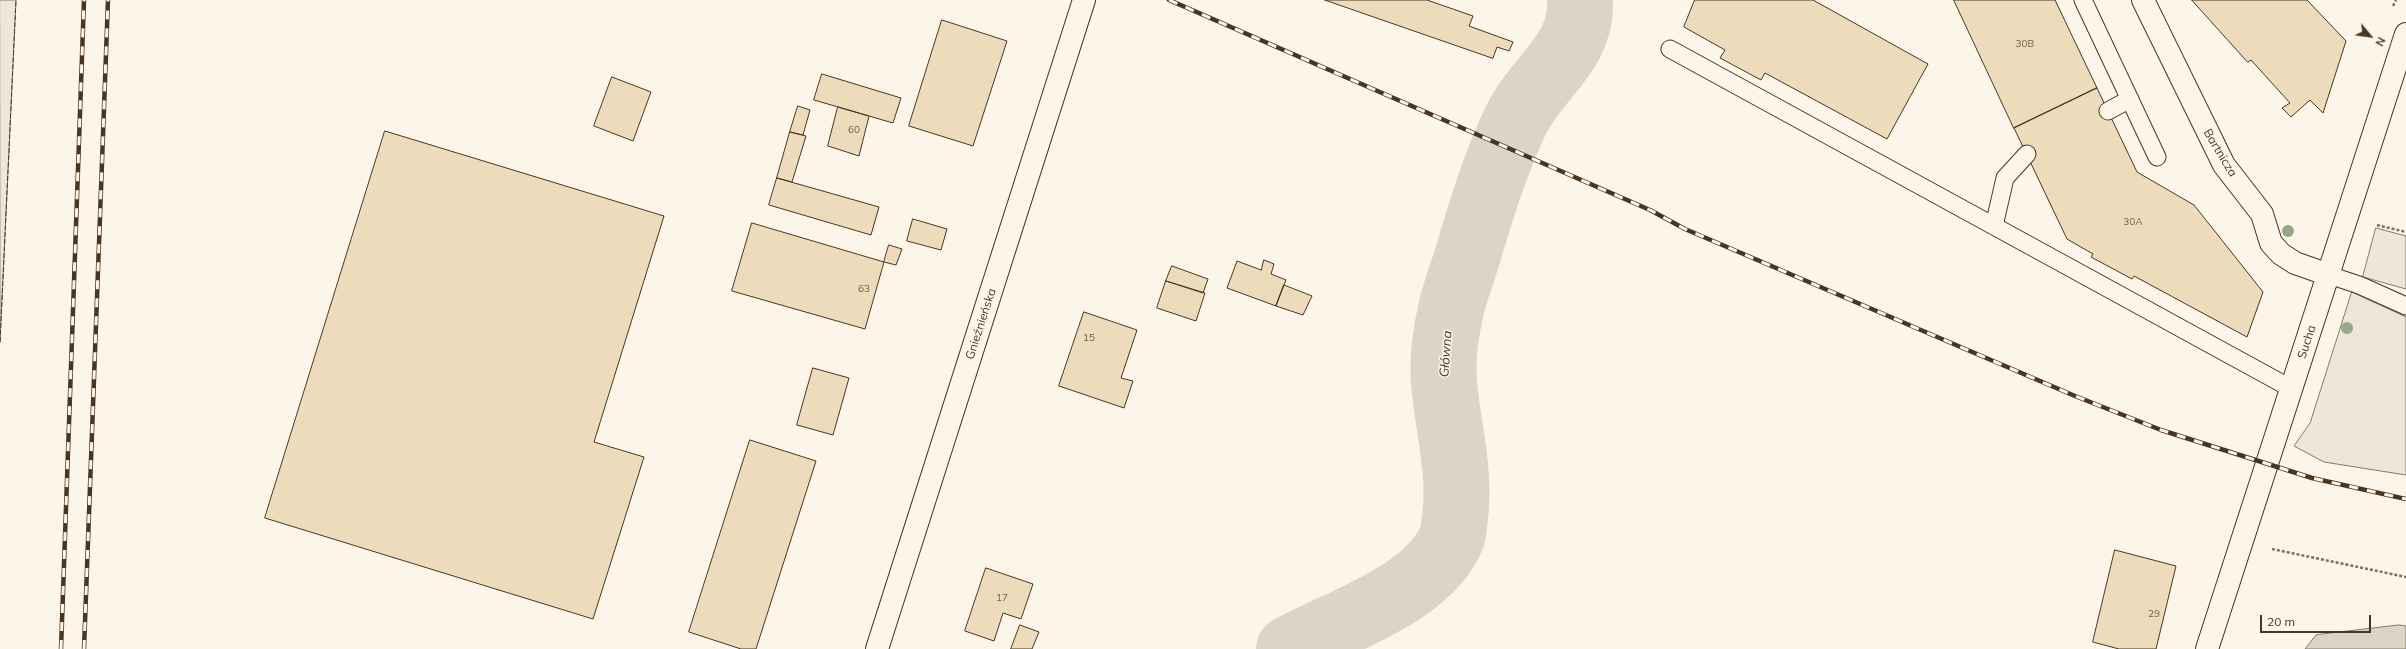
<!DOCTYPE html>
<meta charset="utf-8">
<style>
body{margin:0}
#map{position:relative;width:2406px;height:649px;overflow:hidden;background:#fbf6e9;font-family:Mulish,sans-serif}
canvas{display:block}
.north{position:absolute;left:2350px;top:16px;width:40px;height:40px;-webkit-text-stroke:3px #fbf6e9;paint-order:stroke;rotate:119deg;font-size:11px;font-weight:700;line-height:16px;text-align:center;color:#4a3520}
.north::after{content:'';display:block;margin:auto;width:14px;height:18px;background:#4a3520;clip-path:polygon(50% 0,100% 100%,50% 72%,0 100%)}
.scale{position:absolute;left:2260px;top:615px;width:111px;height:18px;box-sizing:border-box;border:2px solid #4a3520;border-top:0;padding-left:5px;font-size:12px;line-height:14px;white-space:nowrap;color:#4a3520;-webkit-text-stroke:3px #fbf6e9;paint-order:stroke}
</style>
<div id="map">
<canvas width="2406" height="649"></canvas>
<div class="north">N</div>
<div class="scale">20 m</div>
</div>
<script>
const ctx = document.querySelector('canvas').getContext('2d');
ctx.lineJoin = 'round';
function fill(path, color) { ctx.fillStyle = color; ctx.fill(path, 'evenodd'); }
function strokePath(path, color, width, dash) { ctx.strokeStyle = color; ctx.lineWidth = width; ctx.lineCap = dash ? 'butt' : 'round'; ctx.setLineDash(dash || []); ctx.stroke(path); }
function write(font, color, halo, rows, align = 'center') {
  ctx.font = font + ' Mulish,sans-serif'; ctx.lineWidth = 3; ctx.setLineDash([]); ctx.textBaseline = 'middle'; ctx.strokeStyle = halo; ctx.fillStyle = color; for (const [text, x, y, turn = 0] of rows) {
    ctx.save(); ctx.translate(x, y); ctx.rotate((+turn || 0) * Math.PI / 180); ctx.textAlign = isNaN(turn) ? turn : align; if (halo) ctx.strokeText(text, 0, 0); ctx.fillText(text, 0, 0); ctx.restore();
  }
}
const green = new Path2D(`
 M0,0h16l-16,342z
 M2352,292l54,25v158l-82,-13 -30,-16 16,-23z`);
fill(green, '#ede6d9');
strokePath(green, '#887966', 1);
const parking = new Path2D(`
 M2376,228l30,8v53l-43,-12z`);
fill(parking, '#ede7d9');
strokePath(parking, '#887966', 1);
const water = new Path2D(`
 M2399,625l7,1v23h-101l11,-14z`);
fill(water, '#dcd4c6');
strokePath(water, '#887966', 1);
strokePath(new Path2D(`
 M1289,649c51,-28 140,-55 163,-112 2,-5 2,-13 3,-19 6,-46 -7,-89 -11,-135 -2,-23 1,-46 6,-69 4,-21 13,-42 19,-63 13,-44 27,-89 47,-131 21,-43 67,-68 64,-120`), '#dcd4c6', 66);
const building = new Path2D(`
 M1325,0h102l46,16 -4,10 44,16 -4,9 -12,-4 -4,11z
 M1695,0h118l115,64 -41,75 -122,-66 -4,7 -41,-22 5,-8 -41,-23z
 M1954,0h101l42,88 -83,40z
 M2192,0h115l39,41 -23,72 -13,-13 -19,17 -9,-9 8,-5 -39,-43 -3,2z
 M942,20l65,21 -34,105 -64,-20z
 M822,74l79,24 -8,25 -79,-23z
 M612,77l39,15 -18,49 -39,-15z
 M2097,88l40,84 57,33 69,87 -16,45 -113,-61 -2,3 -41,-22 2,-3 -26,-15 -53,-111z
 M798,106l12,4 -7,25 -13,-3z
 M838,107l31,9 -10,40 -31,-10z
 M385,131l279,85 -70,226 50,15 -51,162 -328,-101z
 M790,132l16,4 -14,46 -15,-4z
 M777,178l102,29 -8,28 -102,-30z
 M913,219l34,10 -6,21 -34,-9z
 M752,223l132,39 -19,67 -133,-38z
 M889,245l13,4 -6,16 -12,-3z
 M1264,260l10,4 -3,10 15,6 -10,26 -49,-18 10,-27 24,9z
 M1172,266l36,13 -5,14 -37,-12z
 M1166,281l39,12 -9,28 -39,-13z
 M1284,285l28,11 -9,19 -27,-9z
 M1084,312l53,18 -16,48 12,3 -9,27 -65,-22z
 M813,368l36,10 -16,57 -36,-10z
 M750,440l66,21 -60,188h-15l-52,-17z
 M2115,550l61,16 -20,83h-37l-26,-7z
 M986,568l47,16 -12,35 -18,-6 -9,28 -29,-10z
 M1020,625l19,7 -7,17h-21z`);
fill(building, '#ecdcbc');
strokePath(building, '#4a3520', 1);
const service = new Path2D(`
 M2083,0l74,157
 M1670,49l622,340
 M2108,111l22,-12
 M1994,226l11,-48 22,-24
 M2329,275l30,10 47,21`);
const minor = new Path2D(`
 M2143,0l81,165 38,49 9,29 10,11 14,9 34,12
 M2207,649l199,-615`);
const tertiary = new Path2D(`
 M877,649l207,-649`);
strokePath(service, '#4a3520', 19);
strokePath(minor, '#4a3520', 24);
strokePath(tertiary, '#4a3520', 24);
strokePath(new Path2D(`
 M2393,6l3,-6
 M2377,225l29,7
 M2272,549l134,28`), '#7f6f5c', 2.5, [3, 2]);
strokePath(service, '#fbf6e9', 17);
strokePath(minor, '#fbf6e9', 22);
strokePath(tertiary, '#fbf6e9', 22);
const rail = new Path2D(`
 M1169,0l481,210 35,19 390,167 86,34 151,48 94,21
 M61,649l23,-649
 M84,649l24,-649`);
strokePath(rail, '#4a3520', 4.5);
strokePath(rail, '#fbf6e9', 3, [9]);
strokePath(new Path2D(`
 M0,342l16,-342`), '#4a3520', 1, [5, 2]);
ctx.fillStyle = '#96a887';
for (const [x, y] of [
 [2288,231],
 [2347,328]
]) { ctx.beginPath(); ctx.arc(x, y, 6, 0, 2 * Math.PI); ctx.fill(); }
write('10px', '#725f47', null, [
 ["30B",2025,44],
 ["60",854,130],
 ["30A",2133,222],
 ["63",864,289],
 ["15",1089,338],
 ["17",1002,598],
 ["29",2154,614]
]);
write('12px', '#4a3520', '#fbf6e9', [
 ["Bartnicza",2220,153,59],
 ["Gnieźnieńska",981,324,-72],
 ["Sucha",2307,342,-72]
]);
write('italic 13px', '#4a3520', '#fbf6e9', [
 ["Główna",1446,354,-86]
]);
</script>
